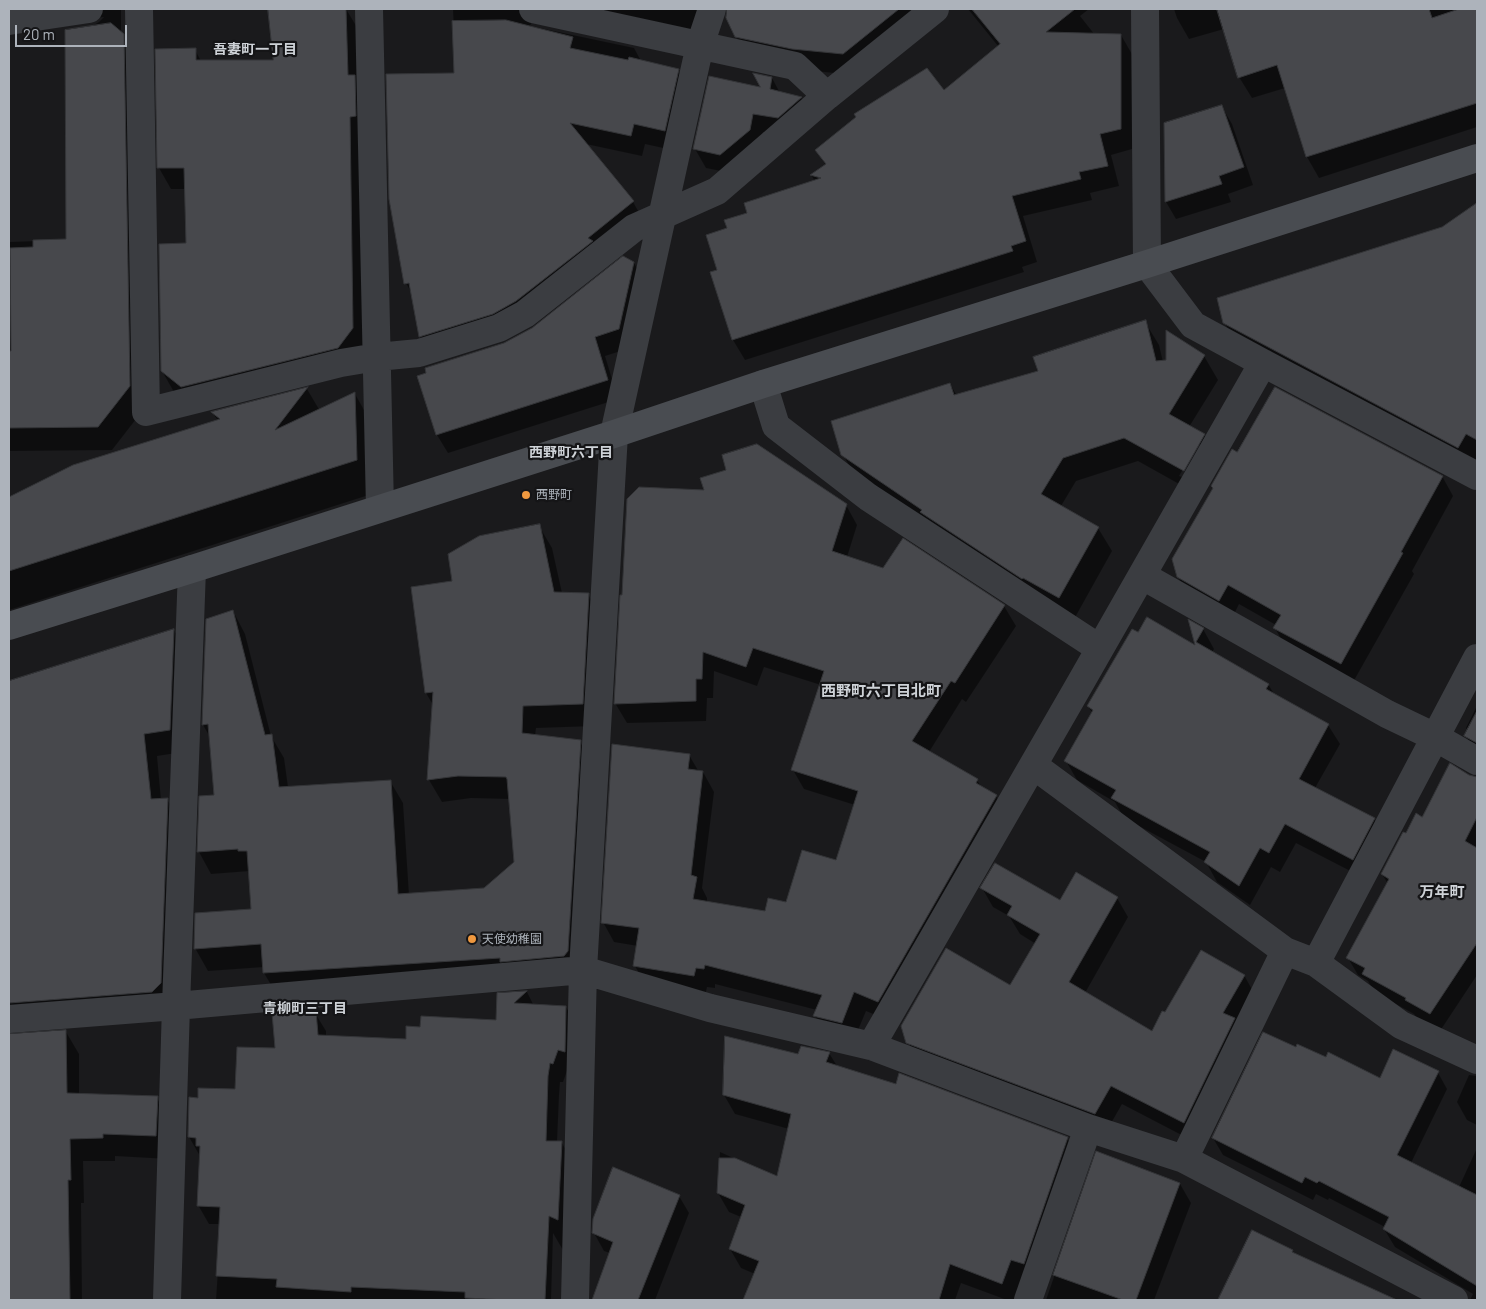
<!DOCTYPE html>
<meta charset="utf-8">
<style>
body{margin:0}
#map{position:relative;width:1486px;height:1309px;overflow:hidden;background:#1a1a1c;font-family:Barlow,sans-serif}
canvas{display:block}
.frame{position:absolute;inset:0;border:10px solid #adb3bb;pointer-events:none}
.scale{position:absolute;left:15px;top:25px;width:112px;height:22px;box-sizing:border-box;border:2px solid #adb3bb;border-top:0;padding-left:6px;font-size:15px;line-height:18px;white-space:nowrap;color:#adb3bb;-webkit-text-stroke:4px #151517;paint-order:stroke}
</style>
<div id="map">
<canvas width="1486" height="1309"></canvas>
<div class="frame"></div>
<div class="scale">20 m</div>
</div>
<script>
const ctx = document.querySelector('canvas').getContext('2d');
ctx.lineJoin = 'round';
function fill(path, color) { ctx.fillStyle = color; ctx.fill(path, 'evenodd'); }
function strokePath(path, color, width, dash) { ctx.strokeStyle = color; ctx.lineWidth = width; ctx.lineCap = dash ? 'butt' : 'round'; ctx.setLineDash(dash || []); ctx.stroke(path); }
function write(font, color, halo, rows, align = 'center') {
  ctx.font = font + ' Barlow,"Noto Sans JP",sans-serif'; ctx.lineWidth = 4.5; ctx.setLineDash([]); ctx.textBaseline = 'middle'; ctx.strokeStyle = halo; ctx.fillStyle = color; for (const [text, x, y, turn = 0] of rows) {
    ctx.save(); ctx.translate(x, y); ctx.rotate((+turn || 0) * Math.PI / 180); ctx.textAlign = isNaN(turn) ? turn : align; if (halo) ctx.strokeText(text, 0, 0); ctx.fillText(text, 0, 0); ctx.restore();
  }
}
fill(new Path2D(`
 M21,9h100v25l16,25 6,351 -31,40 -103,1v-209l58,-2 -1,-211 26,-3 7,-4 5,-5 -24,3z
 M269,9h77l12,20 6,320 -190,43 -12,-21 25,-127 -1,-55h-15l-12,-21 36,-118 6,11h73z
 M453,9h483l-81,66 -51,-5 -55,-12 -13,-22 -9,-22h-6l-15,20 -173,-15 -3,7 104,22 7,13 37,9 12,21 -13,60 -32,-7 -3,12 -56,-12 47,58 12,21 -213,134 -12,-21 -8,-42 -6,-11 50,-209z
 M968,9h121l-9,7 15,19h26l12,21 -1,93 -21,6 8,31 -29,7 2,7 -69,16 14,46 -15,5 2,5 -279,88 -12,-20 -15,-70 11,-41 19,-15 67,-33 -4,-6 15,-9 -9,-16 127,-58 54,-46z
 M1174,9h303v118l-158,51 -12,-21 -22,-69 -33,10 -13,-21 -15,-48 -35,10 -12,-21z
 M772,78l8,15 21,5 11,18 -23,21 -26,-5 -3,17 -29,24 -25,-5 -11,-19 68,-60z
 M1222,107l10,17 21,61 -25,9 3,8 -55,17 -10,-17v-78z
 M1463,214h14v266l-233,-124 -20,-34 218,-94z
 M634,263l11,19 -15,66 -25,8 13,43 -170,54 -11,-18 67,-91 29,-15z
 M1145,322l14,23 4,17 4,-1v-29l37,24 14,24 -29,47 15,8 14,24 -21,35 -59,-33 -62,20 -15,25 37,22 14,23 -39,70 -216,-142 -14,-24 107,-71 7,12 83,-24zM1197,445h3l-18,32 -3,-1z
 M307,389l13,22 35,-17 18,32 2,67 -366,117v-112l64,-32 145,-45 -5,-8z
 M1237,453l205,23 11,20 -41,75 2,3 -62,110 -66,-36 -11,-20 1,-3 -37,-21 -8,16 -41,-23 -12,-20z
 M846,505l11,20 -10,32 36,12 20,-29 101,66 12,20 -50,76 -4,-3 -33,53 48,28 5,8 14,8 11,20 -117,205 -24,-10 -13,31 -27,-6 -11,-20 2,-6 -102,-26v4l-8,-1 -2,9 -59,-10 -11,-20 3,-20 -24,-4 -11,-20 86,-167 10,17h4l11,20 -12,96 5,10v4l59,11 21,-9 50,-43 18,-56 -51,-16 -11,-19 28,-85 -57,-18 -7,19 -43,-15 -1,27h-6l-1,23 -79,2 -12,-20z
 M539,526l13,22 10,45 26,1 13,23 -6,109 -59,2 -1,8 45,6 13,22 -12,210 -304,21 -13,-22v-6l-56,4 -13,-23 57,-38 -2,-39 -39,3 -12,-22 16,-56 -5,-59 -7,-12 30,-114 12,23 26,102 13,22 4,29 102,-6 13,22 6,92 75,-5 31,-27 -5,-64 -39,-1 -29,4 -13,-22 4,-75 -7,-12 28,-111z
 M1190,622l13,7 11,20 -2,3 56,32 6,10 54,31 12,19 -25,44 59,31 11,19 -21,40 -68,-35 -16,29 -9,-5 -21,38 -33,-23 -11,-20 -82,-44 -9,-16 -38,-22 -11,-19 27,-47 -5,-8 50,-72 59,13z
 M174,630l13,23 -4,99 -26,4 4,44 6,-1 13,23 -6,184 -161,23 -4,5v-352z
 M1477,706v48l-11,-18 2,-5 -2,-3z
 M1469,776l8,2v197l-37,56 -23,-13 -3,-4 -40,-22 -6,-11 -10,-6 -10,-17 40,-74 -6,-10 24,-39z
 M982,888l78,14 57,-4 11,19 -43,76 68,40 13,-19 78,-39 11,20 -60,147 -73,-38 -16,28 -187,-70 -11,-20 103,-55 25,-43 -16,-10 -11,-18 -16,-9z
 M527,992l7,14 32,1 11,19 -9,42 -5,14h-3l-1,13 -2,47 5,1 10,18 -5,96 -14,-24 -2,67h-335l5,-76h-12l-11,-19 2,-49 -11,-19 1,-38h9l37,-9 40,-41 39,-36 11,18v6l81,3 14,-12 76,-7 2,-27z
 M66,1032l13,22v41l78,3 13,22 -1,39 -54,-3v5h-32l1,42h-3l1,97h-73v-264z
 M1297,1049l83,30 57,-8 10,18 -36,74 48,24 18,-39v152h-7l3,-6 -78,-47 -11,-18 1,-2 -56,-29 -1,2 -12,-6 -3,6 -90,-45 -10,-17z
 M829,1053l8,13 230,72 11,19 -50,143h-21l-46,-17 -6,17h-211l11,-26 -14,-6 -11,-19 11,-32 -12,-5 -11,-19 2,-41 58,26 11,-49 -54,-15 -11,-19 75,-39z
 M1469,1075l8,1v49l-10,-5 -10,-18z
 M1097,1153l83,31 11,19 -37,97h-108z
 M679,1196l10,17 -34,87h-60l-1,-1 16,-46 -6,-2 -10,-18z
 M1253,1232l39,19 2,3 77,35 6,11h-158z`), '#0007');
const building = new Path2D(`
 M268,9h78l2,66h7l1,41 -6,1 3,211 -15,20 -157,39 -20,-16 -2,-127 27,-1 -2,-75h-27l-2,-119 41,-1v12h77z
 M727,9h172l-56,45 -51,-5 -57,-12 -9,-19z
 M972,9h103l-29,23 75,2v95l-21,5 8,32 -29,6 2,7 -69,17 14,45 -15,5 2,5 -281,89 -22,-68 7,-2 -11,-35 21,-7 -3,-8 23,-7 -3,-10 77,-25 -11,-3 16,-11 -11,-14 41,-33 -2,-3 73,-46 17,22 56,-46z
 M1217,9h212l3,9 27,-9h18v94l-171,54 -29,-92 -39,13z
 M506,20l67,17 -3,11 58,12 1,-3 50,12 -14,62 -31,-7 -3,12 -61,-13 64,78 -46,37 5,3 -77,60 -23,13 -74,23 -10,-54 -5,1 -15,-85 -3,-125 68,-1 -2,-52z
 M111,23l13,11 6,352 -32,41 -89,1v-77h2l-1,-103 23,-1v-7l33,-1 -1,-209z
 M753,73l19,4 -2,12 32,8 -24,21 -25,-4 -3,16 -30,25 -27,-6 16,-73 51,11z
 M1222,105l22,62 -25,9 3,8 -57,18 -1,-79z
 M1477,203v237l-11,-6 -8,14 -235,-125 -6,-25 225,-71z
 M623,256l11,6 -15,67 -24,8 13,43 -172,55 -19,-59 9,-3 -1,-5 79,-25 28,-15z
 M1146,320l10,41 10,-1v-30l39,25 -36,59 36,20 -21,37 -60,-33 -61,20 -22,36 58,33 -40,71 -36,-20 -1,1 -102,-67 2,-2 -81,-55 -10,-34 119,-38 4,12 84,-24 -5,-14z
 M308,387l-33,43 80,-38 2,68 -348,111v-74l64,-32 147,-46 -9,-7z
 M1275,387l168,89 -42,76 2,1 -62,111 -68,-36 8,-13 -53,-30 -9,16 -42,-24 -5,-18 41,-71 -2,-2 21,-37 5,3z
 M757,444l90,60 -15,47 51,17 20,-30 102,67 -50,78 -4,-2 -39,60 66,38 -2,4 21,12 -119,207 -24,-10 -12,31 -29,-7 9,-21 -117,-30 -1,4 -8,-1 -2,8 -61,-10 6,-38 -38,-5 11,-179 78,10 -2,15 15,2 -12,104 6,2 -4,22 72,12 3,-13 18,4 16,-52 34,10 22,-69 -67,-21 33,-99 -71,-23 -7,19 -43,-15 -1,27h-6v22l-82,3 6,-109h2l5,-96 12,-12 65,3 -4,-12 26,-8 -4,-15z
 M540,524l14,68 35,1 -6,111 -60,2 -1,27 59,7 -13,211 -4,5 -64,6v-4l-237,15 -2,-29 -67,5 1,-36 56,-4 -4,-58h-9v-2l-41,3 2,-56 15,-1 -6,-71 -6,1 4,-106 27,-9 32,125 7,-1 7,53 112,-7 7,114 86,-6 30,-26 -7,-83 -1,-2 -48,-1 -31,4 6,-88 -8,1 -14,-106 41,-6 -4,-27 31,-18z
 M1147,617l48,28 -7,-26 16,9 -8,14 73,42 -3,5 63,35 -30,55 76,39 -22,42 -68,-36 -16,29 -9,-5 -21,38 -35,-24 6,-10 -99,-54 5,-8 -52,-29 29,-51 -6,-4 45,-77 6,3z
 M174,629l-4,101 -26,4 7,65 17,-1 -7,185 -9,9 -143,11v-322z
 M1477,711v32l-13,-7z
 M1450,763l19,12 8,2v40l-12,24 12,7v95l-47,71 -25,-14 1,-2 -44,-24 3,-6 -19,-10 43,-79 -8,-5 22,-42 3,1 10,-20 6,4z
 M995,863l65,37 16,-28 42,25 -49,85 83,49 10,-20 3,1 36,-62 44,25 -22,38 12,5 -51,105 -73,-37 -16,28 -189,-71 -5,-17 45,-78 64,37 30,-51 -33,-19 5,-9 -32,-18z
 M527,991l-13,12 52,3 -1,46 -7,-2 -5,14 -3,-1 -2,13 -2,65h16l-4,79 -9,-4 -4,84h-38l-42,-2v-6l-114,-5v5l-75,-5 1,-8 -61,-3 4,-69 -23,-1 3,-60h-4v-8l-8,-1 1,-40 9,1v-10l37,1 2,-42 38,1 -3,-35 28,-2h16l2,24 88,4v-13l14,1 1,-11 75,4 1,-27z
 M66,1030l1,63 91,3 -2,40 -53,-2v4l-33,1 1,41h-3l2,120h-61v-266z
 M1263,1032l33,15 1,-3 29,13 2,-5 52,26 13,-29 46,22 -42,84 80,40v91l-94,-57 6,-12 -70,-36 -2,2 -12,-6 -3,6 -90,-45z
 M725,1036l73,18 3,-8 29,6 -4,10 70,22 3,-11 169,64 -44,127 -13,-4 -9,24 -52,-20 -11,36h-196l16,-39 -30,-12 16,-44 -28,-12 2,-35h16l42,18 14,-62 -68,-19z
 M1096,1151l84,32 -44,117h-13l-70,-25z
 M613,1167l67,28 -42,105h-46l21,-58 -21,-9 1,-14z
 M1252,1230l41,20 -1,2 105,48h-179z`);
fill(building, '#47484c');
strokePath(building, '#343538', 1);
strokePath(new Path2D(`
 M139,9l7,403 195,-49 36,-6 42,-4 80,-25 26,-14 109,-86 83,-37 110,-95 108,-87
 M369,9l11,499
 M533,9l262,57 32,30
 M1145,9l2,255 46,61 70,38 214,113
 M9,21l80,-12
 M763,384l13,42 92,71 231,151
 M1143,576l244,138 48,23 42,24
 M1033,765l252,186 31,12 85,62 76,35
 M1316,963l161,-305
 M9,1019l167,-13 407,-36 127,38 161,38 217,82 96,31 270,141
 M871,1046c131,-228 263,-454 392,-683
 M1184,1159l101,-208
 M167,1300l9,-294 16,-437
 M575,1300l8,-330 31,-536 86,-389 12,-36
 M1028,1300l60,-172`), '#3b3d41', 28);
strokePath(new Path2D(`
 M9,626l183,-57 422,-135 149,-50 384,-120 330,-106`), '#494c51', 28);
for (const [x, y, r, color] of [
 [526,495,5,"#ef983f"],
 [472,939,5,"#ef983f"]
]) { const dot = new Path2D(); dot.arc(x, y, r, 0, 2 * Math.PI); ctx.fillStyle = color; ctx.fill(dot); strokePath(dot, '#151517', 2); }
write('12px', '#adb3bb', '#151517', [
 ["西野町",536,495],
 ["天使幼稚園",482,939]
], 'left');
write('bold 14px', '#ced2d7', '#151517', [
 ["吾妻町一丁目",255,49],
 ["西野町六丁目",571,452],
 ["青柳町三丁目",305,1008]
]);
write('bold 15px', '#ced2d7', '#151517', [
 ["西野町六丁目北町",881,691],
 ["万年町",1442,892]
]);
</script>
